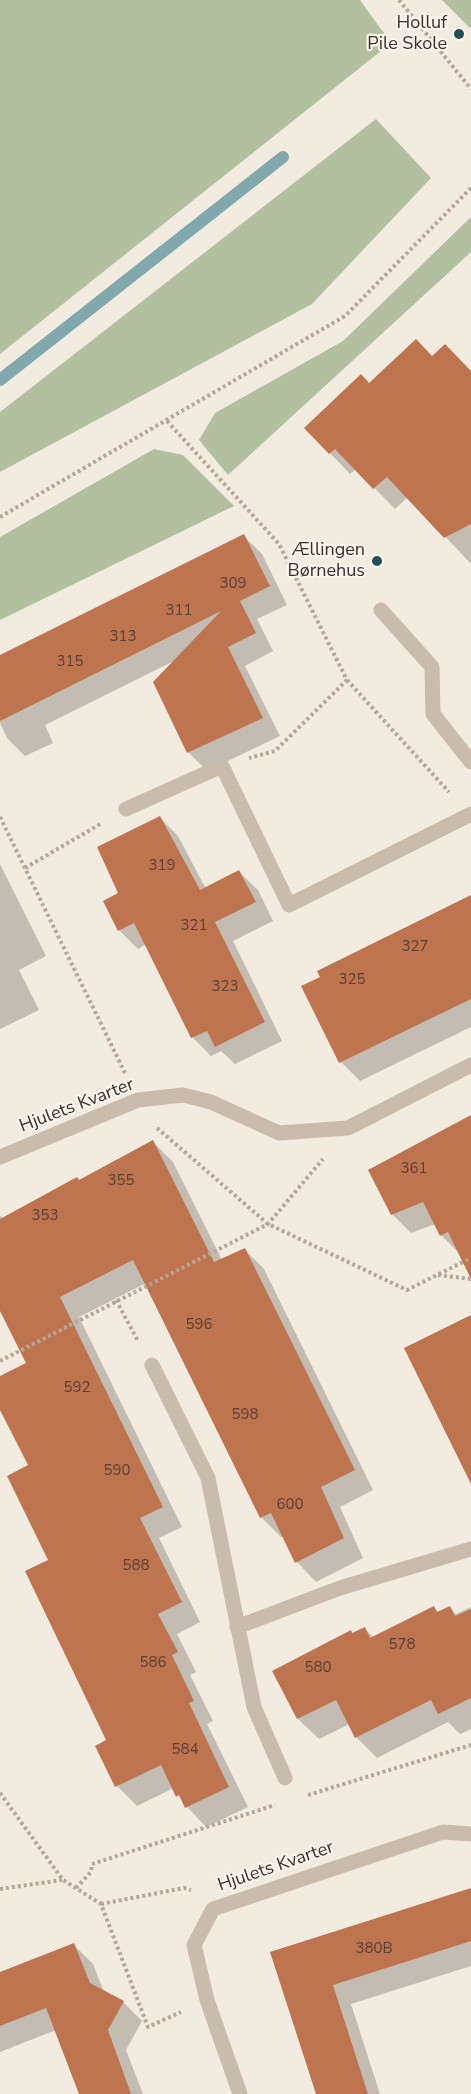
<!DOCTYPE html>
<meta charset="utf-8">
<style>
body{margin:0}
canvas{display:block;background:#f2ebe0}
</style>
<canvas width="471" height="2094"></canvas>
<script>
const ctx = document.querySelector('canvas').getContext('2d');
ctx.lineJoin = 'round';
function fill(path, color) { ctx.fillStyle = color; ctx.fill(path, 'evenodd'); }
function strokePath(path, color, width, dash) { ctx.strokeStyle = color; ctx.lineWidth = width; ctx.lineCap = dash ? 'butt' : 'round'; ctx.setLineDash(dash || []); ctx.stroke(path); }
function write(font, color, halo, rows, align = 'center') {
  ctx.font = font + ' "Nunito Sans",sans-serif'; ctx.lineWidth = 4.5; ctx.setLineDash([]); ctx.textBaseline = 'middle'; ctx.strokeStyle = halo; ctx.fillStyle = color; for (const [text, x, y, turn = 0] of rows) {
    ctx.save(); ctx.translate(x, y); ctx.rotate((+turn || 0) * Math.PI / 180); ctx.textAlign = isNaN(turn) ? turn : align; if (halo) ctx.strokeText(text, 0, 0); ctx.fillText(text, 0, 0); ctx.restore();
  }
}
fill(new Path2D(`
 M0,0h360l31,43 -391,311z
 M442,0h29v29z
 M376,119l55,59 -119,126 -312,168v-60z
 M471,217v35l-243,223 -29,-35 16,-27 128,-72z
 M154,449l29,6 51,51 -234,114v-83z`), '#b3c0a0');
fill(new Path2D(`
 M433,358l38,14v192l-63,-67 -13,12 -39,-40 -6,5 -20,-21 39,-69z
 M244,536l18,18 25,51 -30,14 16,32 -28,15 35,70 -73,35 -18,-18 -34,-70 21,-23 -131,65 8,18 -28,13 -18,-18 -7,-15v-67z
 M160,818l18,18 28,53 33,-17 19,18 15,31 -40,20 49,100 -47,23 -14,-13 -10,5 -19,-19 -46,-93 -8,5 -19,-19 1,-36z
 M0,864l46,92 -27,14 20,40 -39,19z
 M471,897v130l-111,54 -19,-19z
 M471,1119v135h-11l-19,-19 -6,-11 -24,9 -19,-19z
 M153,1142l20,20 49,98 22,-11 20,20 109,221 -33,17 23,51 -47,24 -19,-20 -13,-27 -3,2 -20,-20 -115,-234 -67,34 103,210 -23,11 41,84 -23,12 19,38 -6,3 23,46 -6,3 41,83 -42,20 -19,-20 -13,-19 -37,18 -20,-20 -20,-40 11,-5 -78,-275 -30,-60v-29l28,-14 -28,-55v-92l4,3z
 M471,1607v122l-11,5 -12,-12 -71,36 -21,-21 -6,-13 -31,15 -21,-20 53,-88 2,3 11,-6 10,10 60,-30 5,5 11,-5 6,6z
 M471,1889v77l-120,38 29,90h-62l-46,-141z
 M74,1945l19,19 11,28 19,10 19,19 -16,29 17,44h-63l-24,-64 -56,22v-78z`), '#0003');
strokePath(new Path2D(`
 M0,380l283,-223`), '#80a8ad', 12);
fill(new Path2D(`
 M416,339l16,17 13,-12 26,27v153l-27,14 -57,-61 -14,12 -38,-40 -6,5 -25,-26 57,-54 8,9z
 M244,534l26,52 -30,15 16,32 -28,14 35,71 -76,35 -34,-71 68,-71 -221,110v-66z
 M160,816l40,74 39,-20 17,32 -41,20 50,100 -50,25 -8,-16 -16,7 -57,-115 -16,8 -15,-30 15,-8 -21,-46z
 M471,895v104l-132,64 -38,-77 19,-9 -3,-6z
 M471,1115v164l-23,-47 -8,4 -17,-34 -32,13 -23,-45z
 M153,1140l61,122 31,-14 110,222 -34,17 23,51 -49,25 -24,-50 -11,5 -127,-258 -73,37 103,210 -23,11 42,84 -24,12 20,38 -6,3 22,46 -5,2 40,84 -44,21 -6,-13 -3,2 -15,-32 -46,22 -20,-41 11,-6 -81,-169 23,-11 -41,-84 21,-11 -28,-55v-34l26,-13 -26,-52v-92l77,-42 2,3z
 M471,1315v169l-67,-136z
 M434,1606l3,6 13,-6 5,10 16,-7v89l-33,16 -7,-14 -76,38 -19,-38 -39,19 -25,-48 79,-41 1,3 13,-6 5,11z
 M471,1888v53l-138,44 35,109h-52l-46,-142z
 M74,1943l16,40 34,18 -16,29 23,64h-52l-33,-86 -46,18v-54z`), '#bf7450');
strokePath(new Path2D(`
 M399,0l72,89
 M167,421l112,123 68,136 -72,71 -26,7
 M0,517l345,-201 126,-128
 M347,680l102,112
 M0,817l125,256
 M25,868l77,-45
 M157,1128l111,96 139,66 64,-32
 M438,1275l33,4
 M116,1300l22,41
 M0,1361l268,-137 55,-65
 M0,1793l63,87 38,24 47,123 33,-15
 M308,1795l163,-50
 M76,1888l15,-16 1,-8 183,-59
 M0,1889l62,-9
 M101,1904l83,-16 7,2`), '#b5a696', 4, [3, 3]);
strokePath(new Path2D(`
 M381,610l51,57 1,47 38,48
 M126,809l96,-43 67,139 182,-91
 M0,1157l138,-57 45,-5 28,7 68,31 69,-5 123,-63
 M152,1365l56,113 46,229 31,71
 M237,1627l103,-39 131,-39
 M240,2094l-33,-94 -13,-55 19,-36 230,-77 28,2`), '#cabcac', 15);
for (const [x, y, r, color] of [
 [459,34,6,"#225058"],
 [377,561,6,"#225058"]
]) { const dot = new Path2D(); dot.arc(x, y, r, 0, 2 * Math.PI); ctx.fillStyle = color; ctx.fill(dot); strokePath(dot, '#f9f4ec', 2); }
write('15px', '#5a4134', null, [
 ["309",233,584],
 ["311",179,611],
 ["313",123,637],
 ["315",70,662],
 ["319",162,866],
 ["321",194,926],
 ["327",415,947],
 ["325",352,980],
 ["323",225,987],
 ["361",414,1169],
 ["355",121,1181],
 ["353",45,1216],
 ["596",199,1325],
 ["592",77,1388],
 ["598",245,1415],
 ["590",117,1471],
 ["600",290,1505],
 ["588",136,1566],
 ["578",402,1645],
 ["586",153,1663],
 ["580",318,1668],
 ["584",185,1750],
 ["380B",374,1949]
]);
write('18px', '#38302a', '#f9f4ec', [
 ["Holluf",447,24],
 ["Pile Skole",447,45],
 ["Ællingen",365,551],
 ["Børnehus",365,572]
], 'right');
write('18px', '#38302a', '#f9f4ec', [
 ["Hjulets Kvarter",77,1106,-21],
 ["Hjulets Kvarter",276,1867,-19]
]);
</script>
